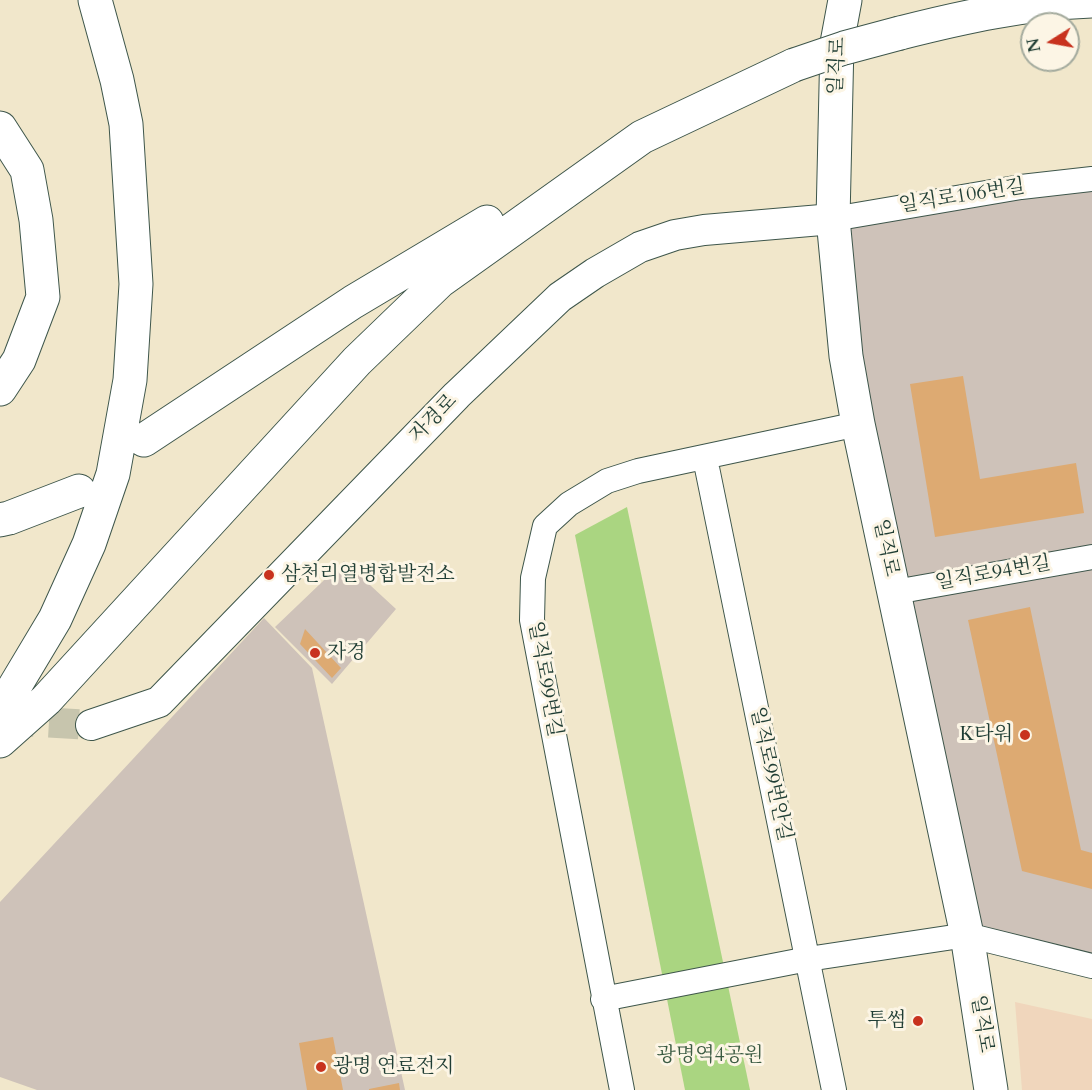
<!DOCTYPE html>
<meta charset="utf-8">
<style>
body{margin:0}
#map{position:relative;width:1092px;height:1090px;overflow:hidden;background:#f1e7cb;font-family:Cardo,serif}
canvas{display:block}
.north{position:absolute;left:1020px;top:12px;width:60px;height:60px;box-sizing:border-box;background:#fcf5e5;border:2px solid #a4ab9e;border-radius:50%;rotate:259deg;font-size:16px;font-weight:700;line-height:24px;text-align:center;color:#1f3d34}
.north::after{content:'';display:block;margin:auto;width:21px;height:27px;background:#c8321e;clip-path:polygon(50% 0,100% 100%,50% 72%,0 100%)}
</style>
<div id="map">
<canvas width="1092" height="1090"></canvas>
<div class="north">N</div>
</div>
<script>
const ctx = document.querySelector('canvas').getContext('2d');
ctx.lineJoin = 'round';
function fill(path, color) { ctx.fillStyle = color; ctx.fill(path, 'evenodd'); }
function strokePath(path, color, width, dash) { ctx.strokeStyle = color; ctx.lineWidth = width; ctx.lineCap = dash ? 'butt' : 'round'; ctx.setLineDash(dash || []); ctx.stroke(path); }
function write(font, color, halo, rows, align = 'center') {
  ctx.font = font + ' Cardo,"Noto Serif KR",serif'; ctx.lineWidth = 6; ctx.setLineDash([]); ctx.textBaseline = 'middle'; ctx.strokeStyle = halo; ctx.fillStyle = color; for (const [text, x, y, turn = 0] of rows) {
    ctx.save(); ctx.translate(x, y); ctx.rotate((+turn || 0) * Math.PI / 180); ctx.textAlign = isNaN(turn) ? turn : align; if (halo) ctx.strokeText(text, 0, 0); ctx.fillText(text, 0, 0); ctx.restore();
  }
}
fill(new Path2D(`
 M1015,1002l77,17v71h-70z`), '#f0d6bc');
fill(new Path2D(`
 M1092,179v787l-125,-31 -134,-716z
 M344,561l52,48 -64,75 -57,-57z
 M264,618l48,50 93,422h-368l-37,-13v-175z`), '#cec2b9');
fill(new Path2D(`
 M627,507l123,583h-65l-110,-555z`), '#aad581');
fill(new Path2D(`
 M963,376l17,103 96,-16 8,50 -149,24 -25,-153z
 M1030,607l51,243 11,3v36l-70,-18 -54,-251z
 M305,629l36,39 -9,10 -32,-34z
 M333,1037l10,53h-36l-8,-47z
 M399,1083l1,7h-31v-1z`), '#ddaa72');
strokePath(new Path2D(`
 M4,720l87,5`), '#c7c5ad', 30, [30, 15]);
const minor = new Path2D(`
 M833,219l188,-32 71,-8
 M705,458l129,632
 M895,592l197,-35
 M603,999l205,-40 159,-24 125,31
 M622,1090l-90,-470 1,-42 12,-52 24,-22 38,-23 31,-10 220,-47`);
const tertiary = new Path2D(`
 M91,725l68,-23 298,-307 103,-98 35,-24 45,-26 35,-12 29,-5 129,-11`);
const secondary = new Path2D(`
 M845,0l-8,43 -4,176 13,137 12,68 109,511 24,155`);
const motorway = new Path2D(`
 M900,33c63,-16 127,-30 192,-32
 M0,128l27,42 9,50 7,77 -24,63 -19,29
 M144,440l209,-138 134,-80
 M0,520l9,-2 70,-27
 M0,711l55,-92 34,-75 24,-70 17,-94 6,-96 -10,-160 -9,-44 -22,-80
 M0,741l46,-41 311,-339 83,-80 202,-144 152,-72`);
strokePath(minor, '#3e564b', 26);
strokePath(tertiary, '#3e564b', 32);
strokePath(secondary, '#3e564b', 35);
strokePath(motorway, '#3e564b', 35);
strokePath(minor, '#fff', 24);
strokePath(tertiary, '#fff', 30);
strokePath(secondary, '#fff', 33);
strokePath(motorway, '#fff', 33);
const motorwayBridge = new Path2D(`
 M794,65l50,-17 56,-15`);
strokePath(motorwayBridge, '#3e564b', 35, []);
strokePath(motorwayBridge, '#fff', 33);
for (const [x, y, r, color] of [
 [269,575,6,"#c8321e"],
 [315,653,6,"#c8321e"],
 [1025,735,6,"#c8321e"],
 [918,1021,6,"#c8321e"],
 [321,1067,6,"#c8321e"]
]) { const dot = new Path2D(); dot.arc(x, y, r, 0, 2 * Math.PI); ctx.fillStyle = color; ctx.fill(dot); strokePath(dot, '#fcf5e5', 2); }
write('20px', '#1f3d34', '#fcf5e5', [
 ["일직로",838,66,-87],
 ["일직로106번길",962,197,-9],
 ["자경로",434,419,-46],
 ["일직로",885,548,78],
 ["일직로94번길",993,574,-10],
 ["일직로99번길",544,679,80],
 ["일직로99번안길",770,774,78],
 ["일직로",981,1024,81]
]);
write('20px', '#1f3d34', '#fcf5e5', [
 ["삼천리열병합발전소",281,575],
 ["자경",327,653],
 ["K타워",1013,735,"right"],
 ["투썸",906,1021,"right"],
 ["광명 연료전지",333,1067]
], 'left');
write('20px', '#3b5b43', '#fcf5e5', [
 ["광명역4공원",710,1056]
]);
</script>
